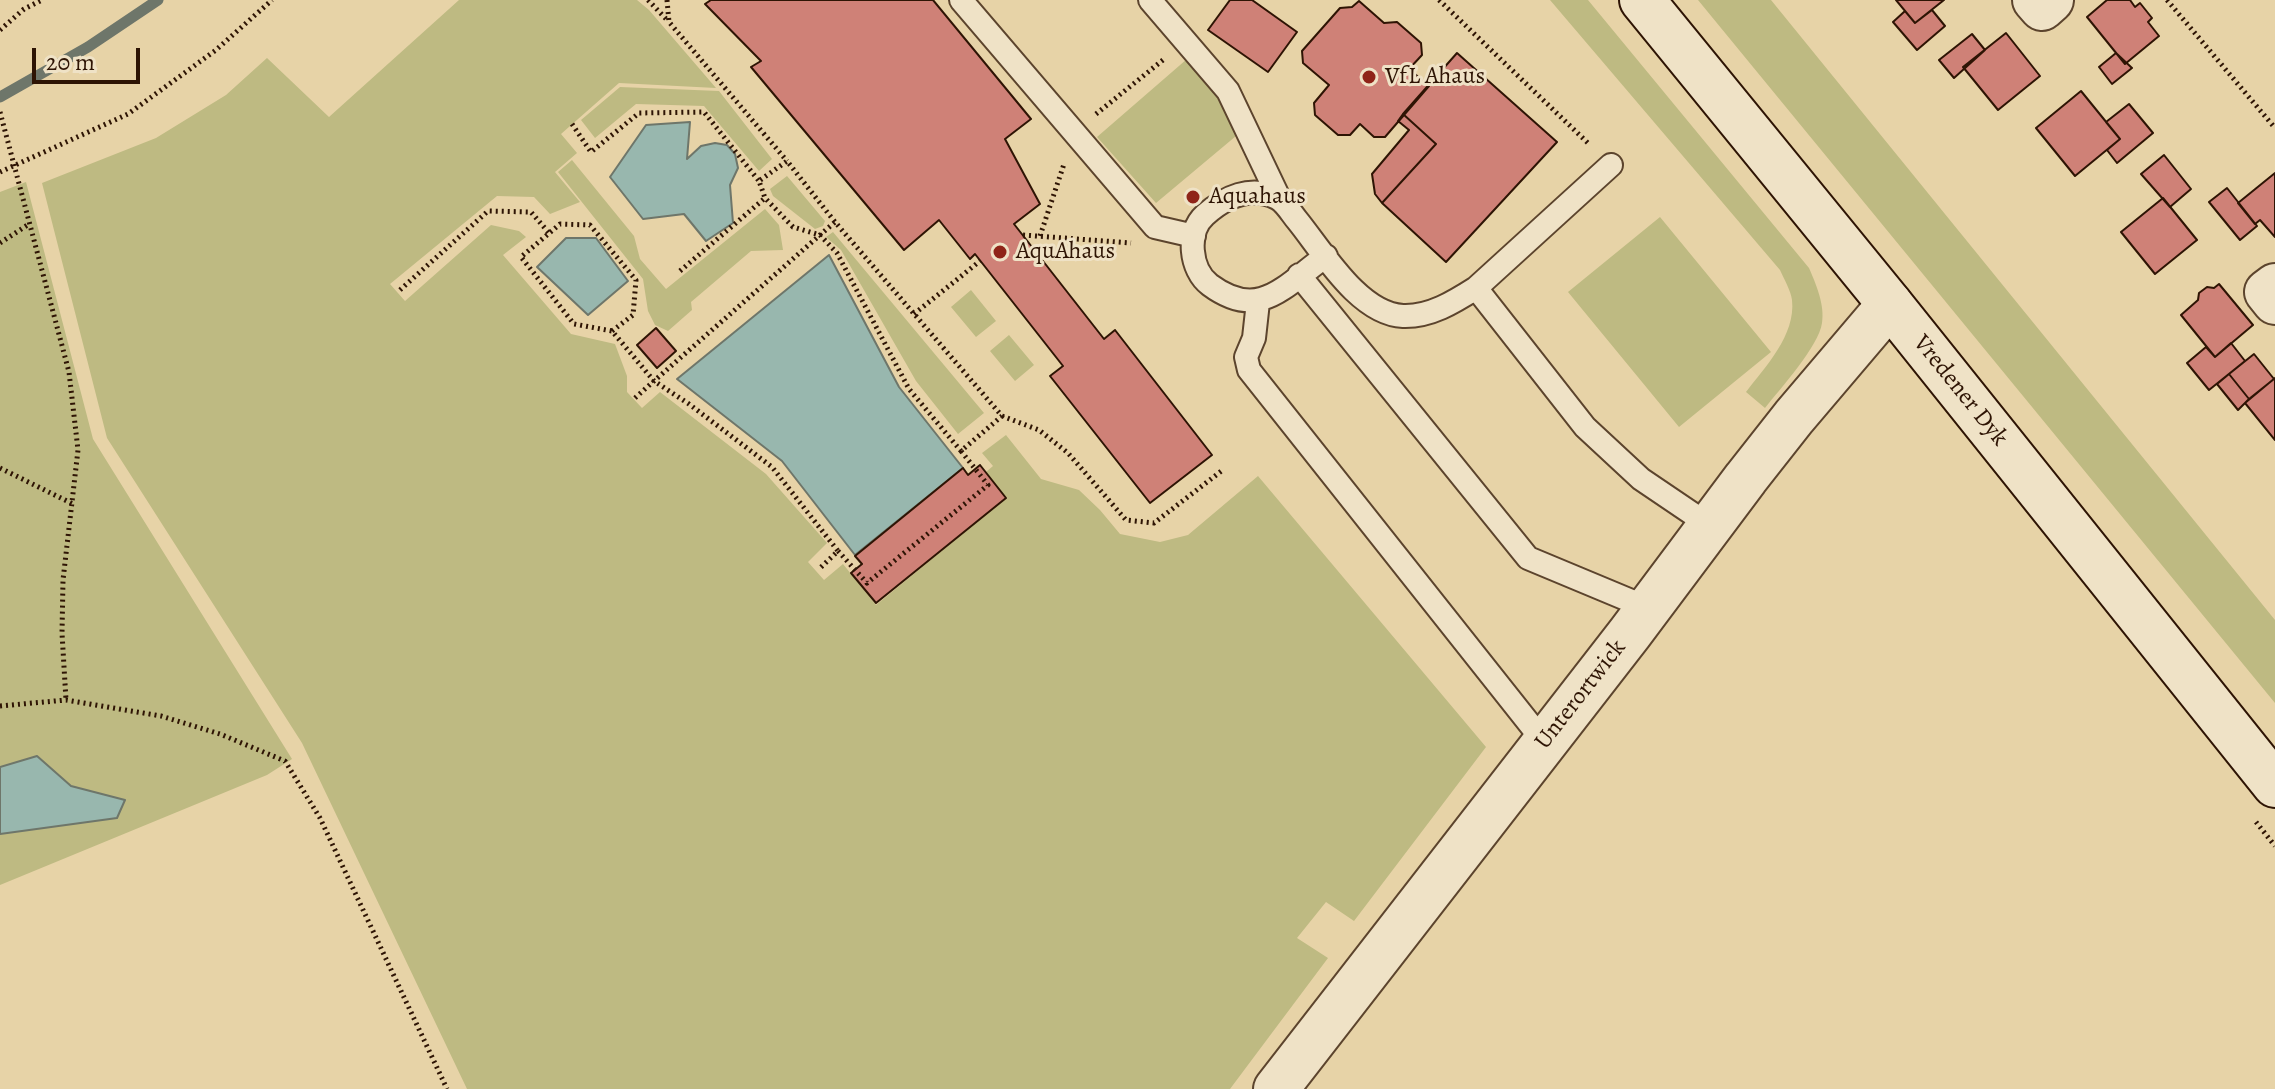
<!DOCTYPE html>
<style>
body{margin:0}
#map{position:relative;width:2275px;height:1089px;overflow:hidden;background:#e7d3a7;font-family:Alegreya,serif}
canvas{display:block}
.scale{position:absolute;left:32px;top:48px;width:108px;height:36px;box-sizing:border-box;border:4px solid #2e1404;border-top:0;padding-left:10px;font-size:24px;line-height:28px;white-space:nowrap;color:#2e1404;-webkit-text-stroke:6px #efe2c6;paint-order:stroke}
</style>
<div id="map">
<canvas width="2275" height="1089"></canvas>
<div class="scale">20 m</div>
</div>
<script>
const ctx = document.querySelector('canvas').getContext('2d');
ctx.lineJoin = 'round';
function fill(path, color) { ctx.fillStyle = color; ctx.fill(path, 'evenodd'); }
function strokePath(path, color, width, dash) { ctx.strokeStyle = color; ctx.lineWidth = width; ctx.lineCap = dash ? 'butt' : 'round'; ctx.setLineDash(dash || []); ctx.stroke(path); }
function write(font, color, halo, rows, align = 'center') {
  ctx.font = font + ' Alegreya,serif'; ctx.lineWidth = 6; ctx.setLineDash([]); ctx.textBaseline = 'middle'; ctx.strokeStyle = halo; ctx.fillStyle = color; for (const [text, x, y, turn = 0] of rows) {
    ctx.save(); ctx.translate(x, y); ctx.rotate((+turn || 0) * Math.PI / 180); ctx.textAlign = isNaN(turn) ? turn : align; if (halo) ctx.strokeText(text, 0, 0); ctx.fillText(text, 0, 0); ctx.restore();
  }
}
fill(new Path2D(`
 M459,0h178l12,10 67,78 -97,-5 -58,51 16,19 -22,19 25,30 -30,12 -16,-17 -37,-1 -107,88 15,17 86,-76 28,6 7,6 -23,18 68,79 44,10 12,32v16l15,16 18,-16 106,82 61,69 -19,19 16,18 19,-16 33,41 130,-107 -20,-26 7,-6 -11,-13 24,-18 35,44 38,11 21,20 20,24 40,8 28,-7 70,-59 228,271 -132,174 -28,-19 -29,36 31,20 -98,131h-763l-165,-346 -195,-305 -65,-255 114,-45 70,-43 41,-37 62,59z
 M1550,0h38l221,268c7,16 16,37 13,55 -3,23 -42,66 -57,85l-19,-16c19,-25 50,-57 46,-92 -1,-9 -8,-21 -12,-30z
 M1698,0h73l504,620v83z
 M1187,59l30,35 19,42 -80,67 -59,-66z
 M620,87l99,4 53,68 -13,12 -55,-65 -68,-2 -41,34 -14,-18z
 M572,160l62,76 6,23 26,30 99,-80 14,16 4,25 -32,1 -60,51 1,8 -24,21 -13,-6 -7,-14 -5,-32 -85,-107z
 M787,176l38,45 -2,5 -8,3 -42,-33 -3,-7z
 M26,182l67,257 199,320 -25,16 -267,110v-693z
 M1660,217l111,135 -92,75 -111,-135z
 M833,232l151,181 -26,21 -42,-53 -75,-131 -15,-13z
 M971,290l25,31 -20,16 -25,-30z
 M1009,335l25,30 -19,16 -25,-30z`), '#beba82');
const water = new Path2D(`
 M690,122l-3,37 14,-13 14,-3 12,2 8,9 3,14 -8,17 3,38 -27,18 -22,-27 -41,5 -33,-42 36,-52z
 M566,238h30l32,43 -40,34 -51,-48z
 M829,255l70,132 64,81 -108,87 -73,-94 -105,-82z
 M37,756l34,30 54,14 -8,18 -117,16v-67z`);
fill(water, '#98b7ae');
strokePath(water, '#6e766a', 2);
strokePath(new Path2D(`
 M0,97l88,-50 70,-47`), '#6e766a', 11);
const building = new Path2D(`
 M711,0h222l98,119 -26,20 35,65 -26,20 90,115 11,-9 97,125 -62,48 -100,-127 13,-10 -88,-112 -5,5 -31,-39 -35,30 -153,-183 10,-6 -56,-57z
 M1230,0h22l45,32 -29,40 -60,-42z
 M1896,0h48l-29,23z
 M2107,0h23l5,7 5,-4 12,15 -4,4 11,14 -34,28 -38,-47z
 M1359,1l25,22 13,-1 24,21 1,12 -13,14 20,17 -44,51h-11l-14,-13 -10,11h-12l-23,-20 -1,-12 15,-18 -26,-22 -1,-12 38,-43 12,-1z
 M1932,10l13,16 -28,24 -24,-28 12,-11 10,12z
 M2006,33l34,43 -42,34 -35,-43z
 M1972,34l13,16 -31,28 -15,-18z
 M1457,53l100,89 -111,120 -64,-59 54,-59 -33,-30z
 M2116,53l16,15 -20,16 -13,-17z
 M2081,91l39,48 -45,37 -39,-48z
 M2129,104l24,29 -36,30 -10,-13 13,-11 -14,-17z
 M1403,114l33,30 -54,59 -7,-9 -3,-20 37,-44 -11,-9z
 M2164,155l27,34 -21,18 -29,-33z
 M2275,173v64l-15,-17 -5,4 -17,-21z
 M2227,188l30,38 -17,14 -31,-38z
 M2163,198l34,42 -42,34 -34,-42z
 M2219,284l34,41 -38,32 -34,-42 17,-15 1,-7 8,-6 7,1z
 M656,328l20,23 -19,17 -20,-23z
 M2231,343l14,18 -36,29 -22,-27 19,-16 9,10z
 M2254,354l20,25 -25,20 -20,-25z
 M2229,374l20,25 -11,11 -21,-26z
 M2275,378v62l-30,-37z
 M980,465l26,33 -130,105 -25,-30 11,-9 -7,-8 108,-88 5,7z`);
fill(building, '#cf8177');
strokePath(building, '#2e1404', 2);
const service = new Path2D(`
 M961,0l194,227 39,9
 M1150,0l78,91 51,107
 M1326,256c-41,29 -66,66 -116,29 -20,-15 -24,-53 -5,-70 20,-18 46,-30 72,-17 8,4 15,16 20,22 26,32 62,94 106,96 27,1 51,-14 73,-28l109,139 56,52 68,46
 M1299,275l229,283 120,50
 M1476,288l135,-123
 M1258,302l-4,36 -8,19 3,13 295,372`);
const minor = new Path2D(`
 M2035,0l7,8 9,-8
 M2275,286l-8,6 8,10
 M1276,1089l354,-456 116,-155 48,-61 96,-113`);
const secondary = new Path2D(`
 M1642,0l248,304 385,481`);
strokePath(service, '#5c442d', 26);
strokePath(minor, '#5c442d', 48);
strokePath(secondary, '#2e1404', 48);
strokePath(new Path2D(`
 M648,0l20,21
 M667,0l2,22 118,139
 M1439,0l151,145
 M2167,0l108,128
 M0,30l24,-21 18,-9
 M0,112l69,260 9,78 -15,130 -1,53 4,67
 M1096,114l67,-54
 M572,124l19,28 48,-39 65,-1 55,69
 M0,172l128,-58 88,-64 56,-50
 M1023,235l108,8
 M1040,236l24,-72
 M0,243l29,-19
 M680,271l85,-73
 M400,290l88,-79 43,1 18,21
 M914,314l66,-53
 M612,331l21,-16 3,-35 -46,-55 -30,-1 -39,33 53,67 38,7 42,50 35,23 83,63 66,84 -19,18
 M635,398l19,-17 166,-146 15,-13 167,194 -41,35 -52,-62 -72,-136 -17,-18 -27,-8 -28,-29 -6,-17 28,-20 48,61
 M1002,416l37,14 29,23 58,67 28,3 70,-54
 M0,468l73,36
 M838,551l29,32 121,-98 -27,-34
 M0,706l66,-6 95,16 59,18 65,27 35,57 127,271
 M2256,822l19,24`), '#2e1404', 5, [2, 4]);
strokePath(service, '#efe2c6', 22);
strokePath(minor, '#efe2c6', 44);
strokePath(secondary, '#efe2c6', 44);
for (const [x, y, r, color] of [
 [1369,77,8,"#8f2418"],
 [1193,197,8,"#8f2418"],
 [1000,252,8,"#8f2418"]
]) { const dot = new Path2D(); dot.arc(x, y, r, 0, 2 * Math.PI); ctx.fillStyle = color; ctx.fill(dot); strokePath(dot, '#efe2c6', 3); }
write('24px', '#2e1404', '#efe2c6', [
 ["VfL Ahaus",1385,77],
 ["Aquahaus",1209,197],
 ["AquAhaus",1016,252]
], 'left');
write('24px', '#2e1404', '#efe2c6', [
 ["Vredener Dyk",1960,391,51],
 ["Unterortwick",1581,695,-52]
]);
</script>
